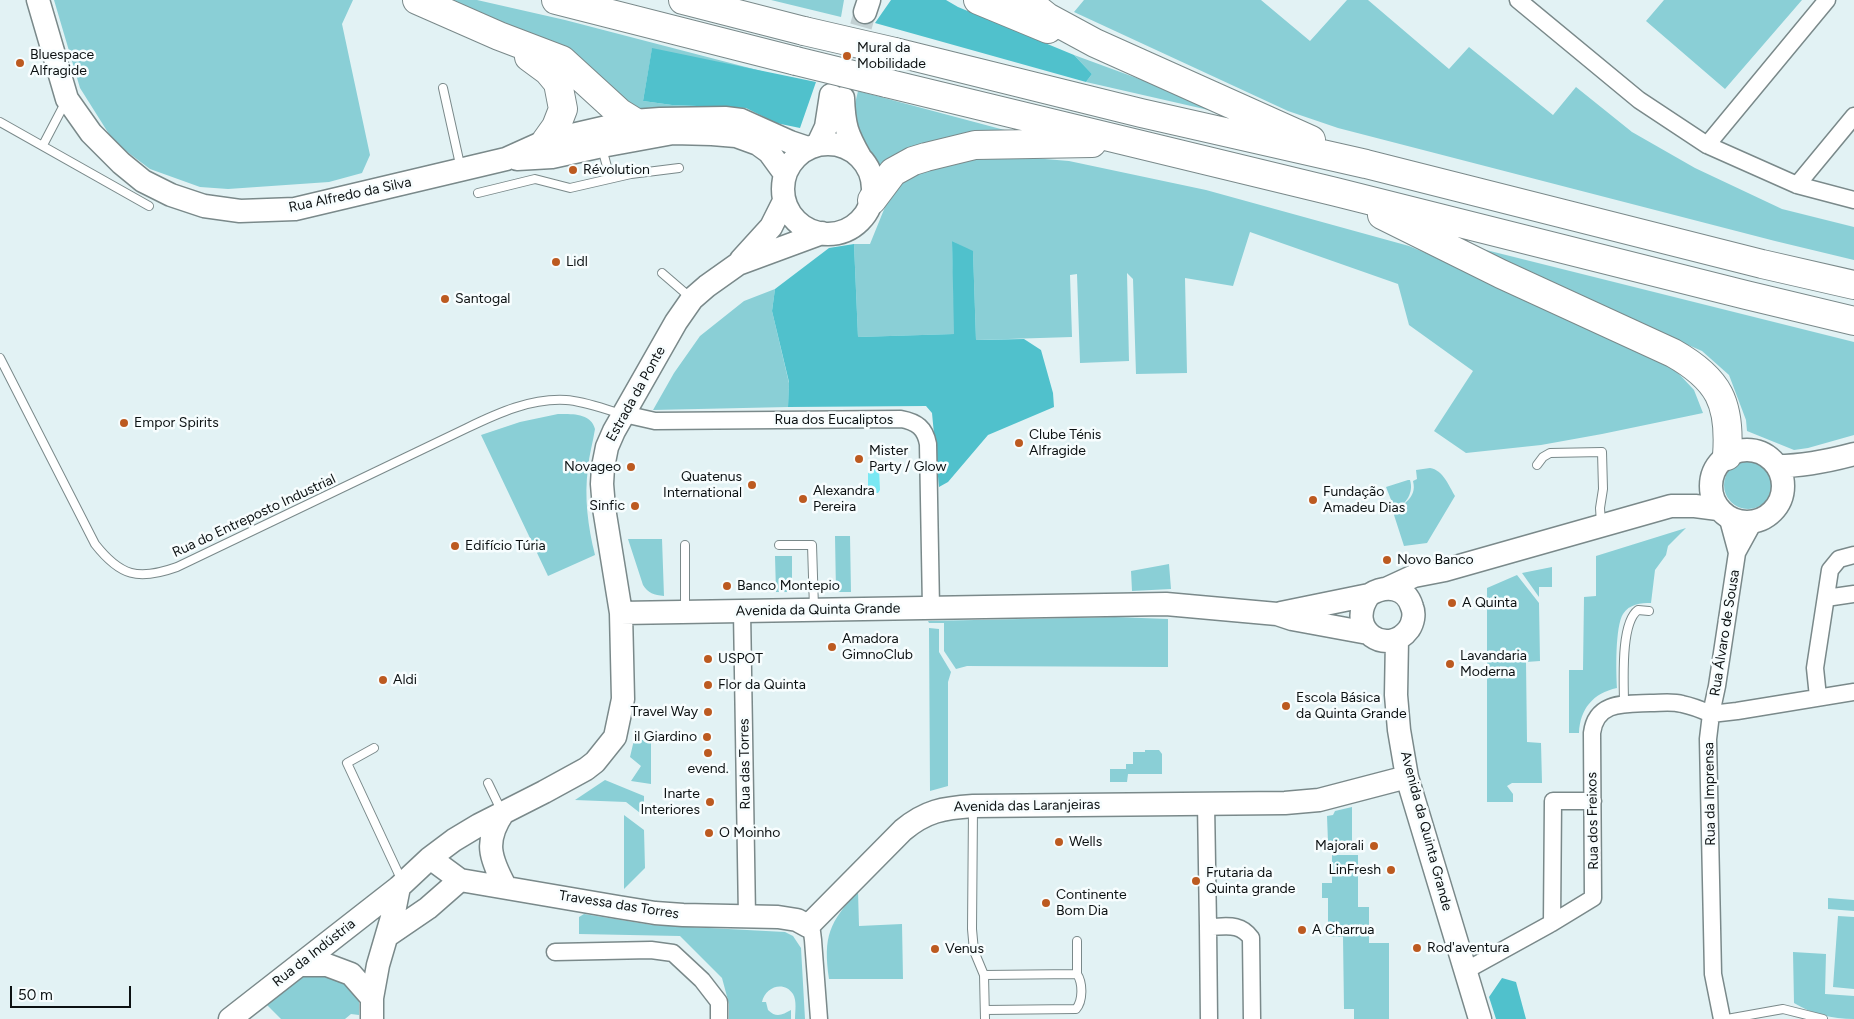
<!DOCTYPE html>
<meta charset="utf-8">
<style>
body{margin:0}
#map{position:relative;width:1854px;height:1019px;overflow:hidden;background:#e2f2f4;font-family:Figtree,sans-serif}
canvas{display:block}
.scale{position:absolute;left:10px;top:986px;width:121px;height:22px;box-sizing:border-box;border:2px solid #0c1112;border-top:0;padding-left:6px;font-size:15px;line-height:18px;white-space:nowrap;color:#0c1112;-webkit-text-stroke:4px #f7fdfe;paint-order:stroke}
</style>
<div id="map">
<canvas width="1854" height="1019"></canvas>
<div class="scale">50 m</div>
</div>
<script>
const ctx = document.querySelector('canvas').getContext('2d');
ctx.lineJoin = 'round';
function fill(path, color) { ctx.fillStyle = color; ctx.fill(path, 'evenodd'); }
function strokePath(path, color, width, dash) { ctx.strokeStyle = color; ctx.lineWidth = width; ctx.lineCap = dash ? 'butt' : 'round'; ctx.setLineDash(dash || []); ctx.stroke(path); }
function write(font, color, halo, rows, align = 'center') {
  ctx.font = font + ' Figtree,sans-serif'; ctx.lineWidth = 5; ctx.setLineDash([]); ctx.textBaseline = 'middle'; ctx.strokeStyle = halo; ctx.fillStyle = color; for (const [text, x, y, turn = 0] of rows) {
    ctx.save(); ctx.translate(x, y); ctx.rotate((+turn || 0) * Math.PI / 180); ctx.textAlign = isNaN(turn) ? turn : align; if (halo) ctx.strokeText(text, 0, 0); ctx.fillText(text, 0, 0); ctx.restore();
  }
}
fill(new Path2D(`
 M54,0h299l-11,24 28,131 -8,18 -33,9 -101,7 -28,-2 -50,-18 -36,-27 -34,-54z
 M447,0h30l88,20 200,52 -113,-23 -9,52 29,4 74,3 -110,7z
 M771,0h73l-3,17z
 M1084,0h177l49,41 37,-41h21l81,69 20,-22 84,68 23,-28 56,45 63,36 87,41 72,18v33l-79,-19 -437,-113 -50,-17 -214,-99z
 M1664,0h138l-77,89 -79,-68z
 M1074,55l79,29 60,27 -127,-29 6,-8z
 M858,91l154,41 -133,38 -28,-49z
 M1009,156l60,5 137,29 203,56 103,43 145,68 23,18 14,15 9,23 -101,21 -61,11 -75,8 -32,-22 39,-60 -64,-46 -11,-41 -148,-52 -17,54 -48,-8 2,95 -51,1 -3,-95 -6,-6 2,88 -49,2 -3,-89 -7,1 2,62 -96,3 -3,-88 -21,-11 3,93 -97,3 -4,-93h16l15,-37 14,-24 17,-11 56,-14z
 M1466,245l388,97v93l-46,13 -14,2 -47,-19 -1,-11 -17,-45 -27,-24 -179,-78z
 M775,289l-3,22 17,72 -1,24 -135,3 21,-37 26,-37 44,-35z
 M558,414c14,0 33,-1 37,15 -2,13 -6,26 -7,39 -4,29 0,59 7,87l-47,21 -67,-141 39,-13z
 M1724 485a24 24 0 1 1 48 0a24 24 0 1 1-48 0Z
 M1430,468c13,2 19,18 25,28l-28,47 -23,3 -10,-31c5,-11 24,-15 19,-34l4,-2 -1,-9z
 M1408,480h2c4,13 -4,24 -15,30l-9,-23z
 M1686,528l-18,18 -2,9 -11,15 -4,33c-10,0 -22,1 -28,11 -8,13 -7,58 -6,74 -24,5 -37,21 -38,45h-10v-63h14l1,-73 12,-1v-40z
 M835,536h15l1,56h-15z
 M628,539h34l2,57c-10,-1 -16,-3 -21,-11z
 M775,556h17v36h-16z
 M1169,564l2,25 -39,2 -1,-20z
 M1552,567v20h-13v10l-17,-24z
 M1517,575l22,28 1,58 -14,1 1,80 14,1 1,40h-30l-5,3 6,8v8h-26v-214z
 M1115,617l53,2v48l-201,-1 -11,3 -12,-18v-28h-15l-1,-2z
 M929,628l10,1v23l12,20 -3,10v104l-18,5z
 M634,740h17v44l-20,-3 10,-15 -11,-9z
 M1145,750h14l3,4v20h-34l-1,8h-17v-13h16v-5h7v-12h12z
 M605,780l39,16v20l-18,-14 -51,-2z
 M1352,807v35h-24l-1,-26 6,-1 2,-4z
 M624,815l20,15 1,38 -21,21z
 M1332,855h26v52h11v36h20v76h-35v-10h-10l-1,-72 -15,-1v-38h-6v-15h10z
 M858,891l1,35 43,-2 1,55h-74c-6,-43 0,-56 29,-88z
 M1828,898l26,2v11l-26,-2z
 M584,914l68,11 133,7 8,4 8,12 4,71h-10c0,-8 2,-18 -2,-25 -9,-14 -28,-7 -31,8h4l2,8c9,9 15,4 23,0v9h-62v-15l-7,-26 -42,-42 -101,-2v-17z
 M1838,916l16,1v72l-21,-2z
 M1793,952l33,2 -1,40 29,2v23c-22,0 -42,-5 -60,-16z
 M317,975c15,3 37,5 41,23 2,5 1,12 1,17l-8,-1 -6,5h-64l-19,-19 36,-23z`), '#8acfd6');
fill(new Path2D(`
 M891,0h55l12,7 116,48 18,19 -6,8 -211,-59z
 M652,48l164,34 -16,46 -24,-5 -30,-15 -74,-3 -29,-4z
 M952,241l21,10 3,89 48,-1 17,11 12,43 1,14 -66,28 -40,47 -9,5 -7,-74 -6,-7 -138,1 1,-25 -17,-71 3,-22 54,-41 25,-4 4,93 96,-3z
 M1502,978l14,4 10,37h-30l-7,-22z`), '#50c1cc');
fill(new Path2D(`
 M870,466h6l3,3 1,21 -2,3h-8l-2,-3v-22z`), '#7ae8f3');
strokePath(new Path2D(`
 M843,90l22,-78`), '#c2d0d2', 22, [22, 11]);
const lane = new Path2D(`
 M443,88l18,81
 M0,122l149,84
 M43,145l22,-42
 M602,148l8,30
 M478,193l57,-14 35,9 61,-14 48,-6
 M662,273l29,25
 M0,358l95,186c25,32 43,37 82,23l290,-139c31,-15 64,-30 99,-28 18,1 38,9 56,14
 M1537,465l6,-8 7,-4 52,-1 1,37 -3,19 1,15
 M685,545v65
 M779,545h33l2,63
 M1624,704c0,-21 -4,-81 14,-94l11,1
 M374,748l-27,15 55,118
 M488,783l13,27
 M973,808l-1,121 2,22 10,24 1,44
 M1077,941v33
 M984,975l93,-1c6,9 6,27 -1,35l-91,1
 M1727,1019l56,-10 40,10`);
const street = new Path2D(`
 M1518,0l121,100 68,45 90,40 57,15
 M1707,145l120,-145
 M1797,185l57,-69
 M624,414l31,7 246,-2c16,3 24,9 27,25l3,164
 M1727,516l10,37
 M1826,598l28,-4
 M742,611l5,306
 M1818,697l-3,-29 15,-98 9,-11 15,-4
 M1206,803l2,124
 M1552,923l1,-122h40
 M808,926l4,6 1,8 6,79
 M555,952l96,-2 22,3 29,27 17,22v17
 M1465,971l87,-48 41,-25 -1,-165c4,-32 33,-29 58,-30 11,0 22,-2 32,1 10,2 20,6 29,10l6,-28 20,-133 17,-31
 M1209,1019l-1,-92c17,0 32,-5 43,11l1,81
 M1722,1019l-9,-45 -5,-235 3,-25 26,-3 117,-19`);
const secondary = new Path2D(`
 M38,0l29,99 24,34 30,30 22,18 28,14 33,11 36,5 55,-2 211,-50 40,-18 87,-20 27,-2 65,-1 16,2 49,22 18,6
 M865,12l4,-12
 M843,98c1,28 4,36 17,59
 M818,144l8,-17 5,-32
 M783 189a45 45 0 1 1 90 0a45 45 0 1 1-90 0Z
 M517,159l35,-2 50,-11 71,-13 39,1 24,2 22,8 11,8 16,22
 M741,260l30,-33 13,-26
 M1711 486a36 36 0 1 1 72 0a36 36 0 1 1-72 0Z
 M1777,466c27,0 51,-5 77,-12
 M1388,588l26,-12 31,-6 226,-64h24l23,3
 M621,613l545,-9 111,10 15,5 76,14
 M1281,613l88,-18c16,-10 37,-9 43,12 3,7 1,16 -3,22 -21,29 -65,1 -40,-34
 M1397,639l-1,56 3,35 8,47 73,242
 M503,813c-19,28 -13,45 2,73
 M430,858l30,22 158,27 37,6 28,2 95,2 19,3 11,6 95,-96c23,-19 40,-22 70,-24l312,-3 34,-3 88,-23
 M387,936l41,-28 32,-28
 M299,965h28l24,9 21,24
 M230,1019l169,-132
 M372,1019v-21l6,-33 17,-58 4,-20 31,-29 24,-18 25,-15 65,-33 42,-23 9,-7 20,-25 8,-38 -2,-86 -17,-105 -2,-24 1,-17 4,-20 7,-16 62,-109 16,-23 15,-13 31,-22 84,-31`);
const highway = new Path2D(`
 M417,0l82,36 63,24 58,53 13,8
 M556,0l240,61
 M683,0l121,31
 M978,0l70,29
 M1026,0l21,17 48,26 216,97
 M895,52l246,61 225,51 396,100 92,21
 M529,57l19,14 10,12 5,26 -7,18 -10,14
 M886,83l450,109 410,103 108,26
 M872,200l21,-28 20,-11 13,-4 49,-12 117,-2
 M1382,215l119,59 172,79c46,26 58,50 54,103`);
strokePath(lane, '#7a898a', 10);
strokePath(street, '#7a898a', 19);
strokePath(secondary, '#7a898a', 25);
strokePath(highway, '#7a898a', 30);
strokePath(lane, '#fff', 8);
strokePath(street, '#fff', 16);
strokePath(secondary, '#fff', 22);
strokePath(highway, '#fff', 28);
const highwayBridge = new Path2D(`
 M804,31l91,21
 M796,61l90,22`);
strokePath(highwayBridge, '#7a898a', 30, []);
strokePath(highwayBridge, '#fff', 28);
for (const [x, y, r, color] of [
 [847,56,5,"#bc5a20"],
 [20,63,5,"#bc5a20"],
 [573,170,5,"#bc5a20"],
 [556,262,5,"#bc5a20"],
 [445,299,5,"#bc5a20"],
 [124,423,5,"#bc5a20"],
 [1019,443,5,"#bc5a20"],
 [859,459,5,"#bc5a20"],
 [631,467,5,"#bc5a20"],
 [752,485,5,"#bc5a20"],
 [803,499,5,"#bc5a20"],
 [1313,500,5,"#bc5a20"],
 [635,506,5,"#bc5a20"],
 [455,546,5,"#bc5a20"],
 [1387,560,5,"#bc5a20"],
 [727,586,5,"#bc5a20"],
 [1452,603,5,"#bc5a20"],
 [832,647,5,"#bc5a20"],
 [708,659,5,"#bc5a20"],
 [1450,664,5,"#bc5a20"],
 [383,680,5,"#bc5a20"],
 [708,685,5,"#bc5a20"],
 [1286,706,5,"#bc5a20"],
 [708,712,5,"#bc5a20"],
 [707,737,5,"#bc5a20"],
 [708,753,5,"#bc5a20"],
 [710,802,5,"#bc5a20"],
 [709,833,5,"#bc5a20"],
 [1059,842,5,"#bc5a20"],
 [1374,846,5,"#bc5a20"],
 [1391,870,5,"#bc5a20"],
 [1196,881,5,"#bc5a20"],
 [1046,903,5,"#bc5a20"],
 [1302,930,5,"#bc5a20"],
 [1417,948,5,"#bc5a20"],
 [935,949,5,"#bc5a20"]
]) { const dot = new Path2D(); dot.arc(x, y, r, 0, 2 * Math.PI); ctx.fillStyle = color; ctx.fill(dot); strokePath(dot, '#f7fdfe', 2); }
write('14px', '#0c1112', '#f7fdfe', [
 ["Mural da",857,48],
 ["Mobilidade",857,64],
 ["Bluespace",30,55],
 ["Alfragide",30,71],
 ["Révolution",583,170],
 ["Lidl",566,262],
 ["Santogal",455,299],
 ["Empor Spirits",134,423],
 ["Clube Ténis",1029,435],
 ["Alfragide",1029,451],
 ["Mister",869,451],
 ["Party / Glow",869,467],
 ["Novageo",621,467,"right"],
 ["Quatenus",742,477,"right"],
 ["International",742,493,"right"],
 ["Alexandra",813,491],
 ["Pereira",813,507],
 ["Fundação",1323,492],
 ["Amadeu Dias",1323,508],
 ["Sinfic",625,506,"right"],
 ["Edifício Túria",465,546],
 ["Novo Banco",1397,560],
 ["Banco Montepio",737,586],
 ["A Quinta",1462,603],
 ["Amadora",842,639],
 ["GimnoClub",842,655],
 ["Lavandaria",1460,656],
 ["Moderna",1460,672],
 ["USPOT",718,659],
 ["Aldi",393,680],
 ["Flor da Quinta",718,685],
 ["Escola Básica",1296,698],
 ["da Quinta Grande",1296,714],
 ["Travel Way",698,712,"right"],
 ["il Giardino",697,737,"right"],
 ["evend.",708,769,"center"],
 ["Inarte",700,794,"right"],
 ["Interiores",700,810,"right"],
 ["O Moinho",719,833],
 ["Wells",1069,842],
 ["Majorali",1364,846,"right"],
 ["LinFresh",1381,870,"right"],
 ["Frutaria da",1206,873],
 ["Quinta grande",1206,889],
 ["Continente",1056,895],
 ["Bom Dia",1056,911],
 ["A Charrua",1312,930],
 ["Rod'aventura",1427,948],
 ["Venus",945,949]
], 'left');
write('14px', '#0c1112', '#f7fdfe', [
 ["Rua Alfredo da Silva",350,195,-12],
 ["Estrada da Ponte",636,394,-61],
 ["Rua dos Eucaliptos",834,420],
 ["Rua do Entreposto Industrial",254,516,-25],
 ["Avenida da Quinta Grande",818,610,-1],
 ["Rua Álvaro de Sousa",1725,633,-81],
 ["Rua das Torres",745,764,-91],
 ["Rua da Imprensa",1710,794,-91],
 ["Avenida das Laranjeiras",1027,806,-1],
 ["Rua dos Freixos",1593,821,-91],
 ["Avenida da Quinta Grande",1426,831,75],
 ["Travessa das Torres",619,905,9],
 ["Rua da Indústria",314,953,-38]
]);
</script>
